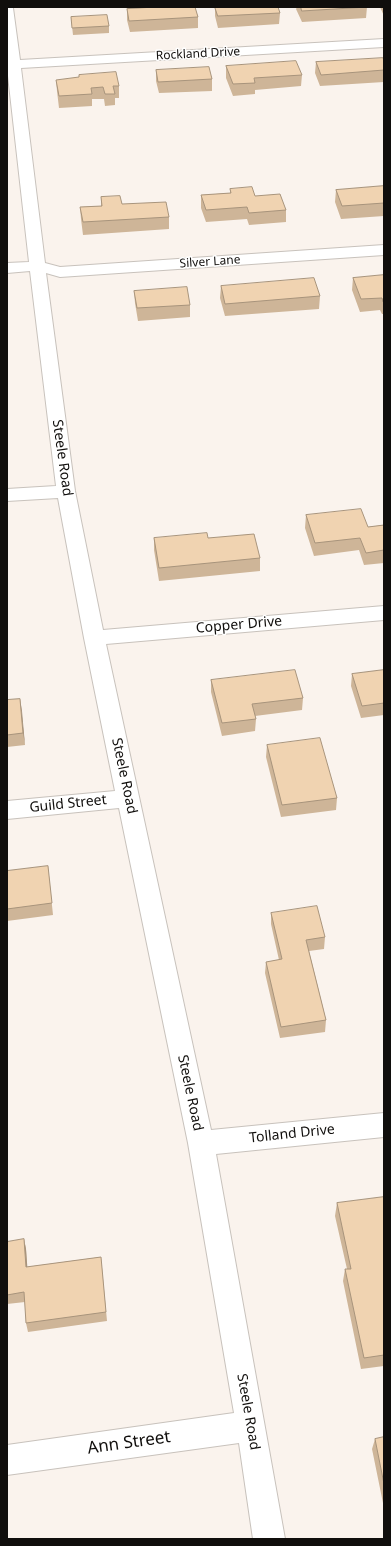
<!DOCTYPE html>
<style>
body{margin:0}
#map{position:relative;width:391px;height:1546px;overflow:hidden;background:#faf3ed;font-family:"Noto Sans",sans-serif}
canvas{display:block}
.frame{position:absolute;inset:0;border:8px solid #100e0c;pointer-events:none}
</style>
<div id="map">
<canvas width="391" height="1546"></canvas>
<div class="frame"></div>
</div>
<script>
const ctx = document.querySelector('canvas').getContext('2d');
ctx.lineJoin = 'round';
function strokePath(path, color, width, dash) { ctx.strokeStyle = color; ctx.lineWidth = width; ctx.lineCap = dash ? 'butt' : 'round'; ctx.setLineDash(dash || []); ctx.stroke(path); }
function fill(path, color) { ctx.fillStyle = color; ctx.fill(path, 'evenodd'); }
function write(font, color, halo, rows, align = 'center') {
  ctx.font = font + ' "Noto Sans",sans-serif'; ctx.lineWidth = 3; ctx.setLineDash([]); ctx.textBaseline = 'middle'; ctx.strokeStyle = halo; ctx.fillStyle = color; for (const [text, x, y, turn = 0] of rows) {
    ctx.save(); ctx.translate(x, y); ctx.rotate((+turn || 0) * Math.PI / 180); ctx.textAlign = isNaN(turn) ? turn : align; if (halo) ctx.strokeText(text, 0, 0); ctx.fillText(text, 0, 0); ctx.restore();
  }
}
const minor = new Path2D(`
 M7,7l6,1 7,52 364,-21v8l-363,21 24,195 15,4 324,-22v10l-324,22 -14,-4 29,218 28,139 281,-24v14l-278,24 105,486 173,-17v24l-168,17 69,385h-32l-14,-96 -232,32v-30l227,-32 -46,-270 -69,-335 -112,11v-18l108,-10 -31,-153 -26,-140 -51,3v-12l49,-3 -26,-215 -23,2v-10l22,-1 -22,-195z`);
strokePath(minor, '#c8c2bc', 2);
fill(minor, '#fff');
fill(new Path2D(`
 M155,7h40l3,10v11l-68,4 -3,-12v-11z
 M215,7h63l2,6 -1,11 -61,4 -3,-12z
 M297,7h70l-1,11 -64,4 -6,-13z
 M380,7h4v9z
 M71,17l38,9v7l-36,2z
 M384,60v22l-64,4 -5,-13 1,-11z
 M226,66l76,9 -1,11 -46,4v4l-22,2 -7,-18z
 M156,70l56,9v12l-53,2 -3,-12z
 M56,80l63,6v12h-4v7l-10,1 -1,-7h-12v7l-33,2 -2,-17z
 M384,186v30l-43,3 -6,-17 1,-12z
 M230,189l56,21v12l-37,3 -2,-6 -41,3 -5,-14v-13l29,-2z
 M101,197l21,7 47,13v12l-86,6 -2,-16 -1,-12 21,-1z
 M384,275v39h-2l-2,-4 -20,2 -8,-22 1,-12z
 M221,286l99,10 -1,13 -94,7 -5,-18z
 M134,291l56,14v12l-52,4 -3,-18z
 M306,515l62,12 16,-2v38l-20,2 -5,-15 -45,6 -9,-28z
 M154,538h54l52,20v13l-101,10 -5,-31z
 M384,670v45l-23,3 -10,-32 1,-12z
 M211,680l92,18 -1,12 -47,6 1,3 -1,12 -33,5 -11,-44z
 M20,699l5,46 -18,2v-47z
 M267,745l70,53 -1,12 -55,7 -15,-60z
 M48,866l5,49 -46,6v-50z
 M271,913l54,24 -1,12 -15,2 17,69 -1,12 -45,6 -15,-65 1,-11 13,-2 -8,-36z
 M384,1197v169l-23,3 -18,-88 2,-12h2l-12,-53 2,-13z
 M24,1239l2,10 1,18 74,-10 6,64 -79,11 -2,-9 -1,-21 -18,2v-62z
 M384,1437v71l-12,-59 3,-10z`), '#ceb598');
fill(new Path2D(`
 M20,699l2,12 3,34 -2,-12z
 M24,1239l2,10 2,27 -2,-9z`), '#a8947c');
const building = new Path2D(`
 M156,7h39l3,10 -69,4 -2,-12z
 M215,7h63l2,6 -62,3z
 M301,7h66l-65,4z
 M107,15l2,11 -37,2 -1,-11z
 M383,58l1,2v10l-63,5 -5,-13z
 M296,61l6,14 -48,3 1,5 -22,1 -7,-18z
 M209,67l3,12 -54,3 -2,-12z
 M116,72l3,14h-6l2,8h-10l-2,-7 -12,1 1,6 -33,2 -3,-16 23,-3v-2z
 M384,186v17l-42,3 -6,-16z
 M252,187l3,9 25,-2 6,16 -37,3 -2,-6 -41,3 -5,-15 30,-2 -1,-4z
 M120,196l2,8 44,-2 3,15 -86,5 -3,-15 22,-1 -1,-9z
 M384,275v26l-1,1 -1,-4 -21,1 -8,-21z
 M314,278l6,18 -95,8 -4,-18z
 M187,287l3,18 -53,3 -3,-17z
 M361,509l7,18 16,-2v25l-18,3 -6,-15 -45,5 -9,-28z
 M207,533l1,5 46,-4 6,24 -101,10 -5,-30z
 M295,670l8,28 -51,6 4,15 -34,4 -11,-43z
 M384,670v33l-22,3 -10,-32z
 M20,699l3,34 -16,2v-35z
 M320,738l17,60 -55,7 -15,-60z
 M48,866l4,37 -45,6v-38z
 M317,906l8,31 -19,3 20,80 -45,7 -15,-65 16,-3 -11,-46z
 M384,1197v158l-20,3 -19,-89h6l-14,-66z
 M24,1239l2,28 75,-10 5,55 -80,11 -2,-31 -17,3v-53z
 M384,1437v47l-9,-45z`);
fill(building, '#f0d3b1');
strokePath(building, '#a8947c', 1);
write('12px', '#100e0c', '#fff', [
 ["Rockland Drive",198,54,-3],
 ["Silver Lane",210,262,-4]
]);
write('14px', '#100e0c', '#fff', [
 ["Steele Road",62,458,82],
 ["Copper Drive",239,625,-5],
 ["Steele Road",124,776,78],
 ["Guild Street",68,804,-6],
 ["Steele Road",190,1093,78],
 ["Tolland Drive",292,1134,-6],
 ["Steele Road",248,1412,80]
]);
write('17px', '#100e0c', '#fff', [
 ["Ann Street",129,1443,-8]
]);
</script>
